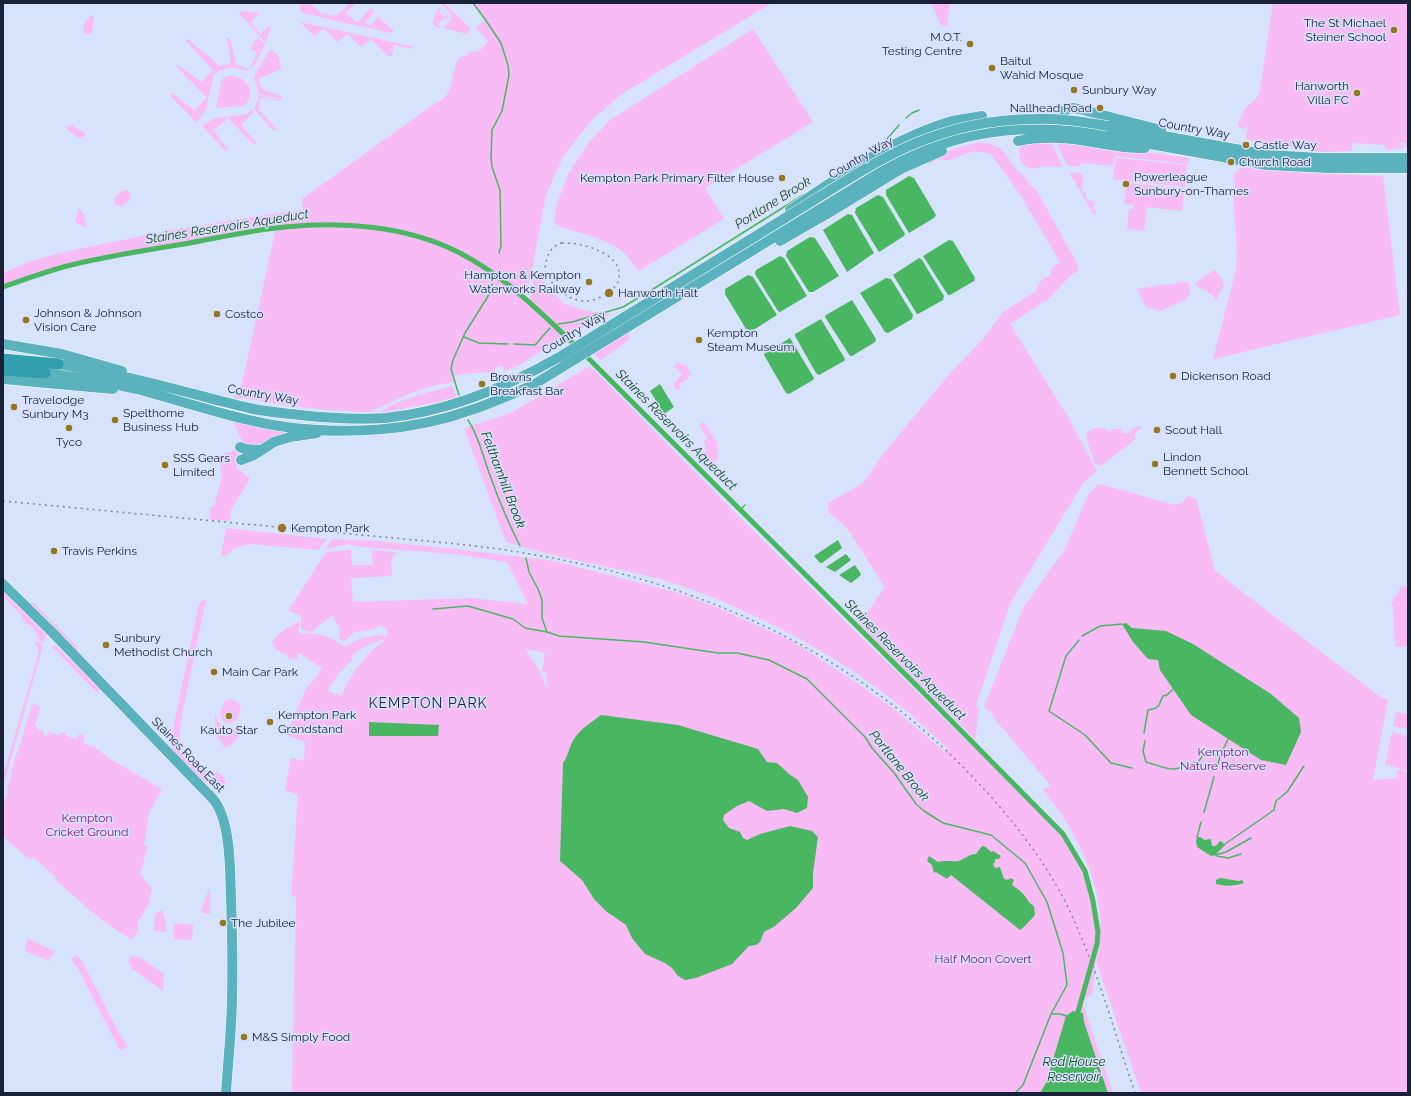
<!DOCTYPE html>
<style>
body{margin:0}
#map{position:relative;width:1411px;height:1096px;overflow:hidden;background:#d7e2fc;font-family:Raleway,sans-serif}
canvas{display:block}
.frame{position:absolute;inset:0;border:4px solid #182138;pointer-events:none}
</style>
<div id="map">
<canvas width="1411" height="1096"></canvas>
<div class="frame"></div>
</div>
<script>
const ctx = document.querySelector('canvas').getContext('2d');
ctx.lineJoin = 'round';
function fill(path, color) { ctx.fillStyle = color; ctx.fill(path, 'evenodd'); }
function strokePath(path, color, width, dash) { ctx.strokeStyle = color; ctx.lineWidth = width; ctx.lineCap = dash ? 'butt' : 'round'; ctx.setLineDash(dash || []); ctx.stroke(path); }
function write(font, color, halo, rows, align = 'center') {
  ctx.font = font + ' Raleway,sans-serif'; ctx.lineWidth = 3; ctx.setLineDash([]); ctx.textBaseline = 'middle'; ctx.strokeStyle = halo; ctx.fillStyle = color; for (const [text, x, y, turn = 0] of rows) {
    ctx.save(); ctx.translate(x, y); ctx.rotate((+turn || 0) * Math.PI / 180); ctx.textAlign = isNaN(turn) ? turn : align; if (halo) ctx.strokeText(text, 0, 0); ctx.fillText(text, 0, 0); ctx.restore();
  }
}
fill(new Path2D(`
 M301,3h9l13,12 3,-2c10,7 16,-2 23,-10h8l-11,10 11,10 14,-15 4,3 -10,11 5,4 8,-9 16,14 -3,2 -89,-20 -2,-4z
 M440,3h4l27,26 -4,5 -24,-6 8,-8c0,-9 -5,-11 -11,-17z
 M474,3h298l-150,91 -30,26 -28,35 -18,40 -14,75 -8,29 5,3 4,-13 1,-17 30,32 23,7 25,3 -39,18 -57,35 -11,4 -4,-5 -5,1 -2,5 -21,1 -20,2 1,7 -18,3 -17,5 -22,9 -27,13 -44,-2 -40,-5 -43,-7 -5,1 -4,-1 2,-4 4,-1 36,-165 -171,29 -35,8 -34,10 -33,12v-14l28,-12 33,-9 103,-21 111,-18 25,-3 -1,-11 125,-90c7,-5 17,-9 21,-16 6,-12 4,-27 13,-37h7v-4c13,0 13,-2 20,-11l-12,-13 9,-8z
 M931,3h19l-3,23 -6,-1z
 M1273,3h133l2,2v143l-2,-1 -1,-5 -7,1v1l5,1 1,3 -18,2 -2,-5 -31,-2 -2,8 -29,1 -75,-12 -1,-6 3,-8 -7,3 -3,-2 -1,-4 8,-16 10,-8 4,-9z
 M439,7l2,2 -2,3 5,5 3,-3v6l-3,-2 -6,6 3,3 -3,1 -4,-2 -1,-7z
 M240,11l18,1 1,1 -8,9 9,12 9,-8 2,1 -5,16 -27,-30z
 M92,15l2,2 -2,16 -6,1 -3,-4c0,-5 5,-12 9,-15z
 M300,22l111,24 3,3 -20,-4 -2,11h-4l-17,-17 -10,8 -14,-13 -10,8 -13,-14 -10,8z
 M753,29l60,93 -108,66 19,31 -85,52c-5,-6 -10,-14 -16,-19 -17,-14 -41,-18 -62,-25l-5,-3 -2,-5 3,-15 11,-30 19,-29 23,-25z
 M227,38h3l6,26 12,5 -1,2c-13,-4 -20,-5 -33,3l-8,35 -9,14 -26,-26 1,-4 22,17 13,-12 -30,-31 1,-2 24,17 11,-12 -29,-31 5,1 17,15 1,-1 12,12 12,-3z
 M258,38l7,6 -9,19 -7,8 8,-19 -6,-3 2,-6z
 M272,50l6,5 3,14 -23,10 5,11 19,6 -1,3 -22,-5 -5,-17 15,-26z
 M229,76c18,-1 29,17 15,30l-28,2 5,-26 2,-4z
 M258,95l23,5 -1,1 -19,-4 -3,12 19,20 -3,2 -20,-22 4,-9z
 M252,110l2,1 -13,14 16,18 -4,1 -26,-27 20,-3z
 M225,117l2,2 -13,11 9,14 6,6h-4l-23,-24 13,-8z
 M72,124l3,3 10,6v3l-6,2 -13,-9z
 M1050,140l13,27 -17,-1 -14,3 -9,-4 -3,-6 -1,-9 5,-7z
 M1058,142l29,5 16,-1 86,12 -1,6 -73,-8 -2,10 -32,-3 -1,4 -13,-2 -10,-21z
 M977,143h10l13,5 6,6 9,14 10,9 4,7 8,7 41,74v5c-13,9 -21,22 -33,32h-5l1,2 -31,20 58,93 29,54 -14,12 -73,121 -34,101 3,6 -4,28 -116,-115 26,-37 -39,-60 -17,-14 -1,-10 35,-20 21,-30 62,-75 38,-40 19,-26 32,-20 1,2c1,-9 5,-16 14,-18l2,-8 8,-6 -39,-66 -30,-42c-6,-1 -14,-3 -19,-2 -17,4 -16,11 -36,7l-3,4 -9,1 -1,-4 37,-13z
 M1116,158l71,7 -2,22 -72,-8z
 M1239,168h20l48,5 76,3 17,139 -187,44 23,-89 1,-16 -4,-65 2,-3 -1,-11z
 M1069,172l11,1 3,3 -1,15 4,1v5l2,3 6,1 -1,9h3l-1,5h-1z
 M1127,183l58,6 -3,22 -35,-4 -3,24 -17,-2 2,-20h4l1,-4 -10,-1z
 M127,190l4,4 -2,7 -8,5 -6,-1c-2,-8 5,-14 12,-15z
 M79,207l5,8 3,13 -12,-6z
 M1214,270l7,7 3,9 -8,14 -5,-6 -16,-9 3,-4z
 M1180,282h8l3,10 -6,8 -25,11 -14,-4 -9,-18 30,-5 5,1z
 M627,331l2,3v6l-28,20 -8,-7z
 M678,362l4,3h4l5,9 -4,3 1,2 -9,5 2,4 -5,2 -2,-5 5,-8 4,-2 -9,-9z
 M590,366l152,154 229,225h5l87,89 22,37 8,30 5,31 -5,60 -11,10 31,91h-821l4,-196 -5,-1 7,-101 -13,-5 6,-32 13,3 1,-19 -19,-7 21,-48 9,-9 6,-10 -23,-15 -1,1v4l-2,2 -1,-1 -4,-1v2l-4,-2v-4c-7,-1 -13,-5 -15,-12l9,-10 18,-11 1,5 -2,4 2,4c15,-3 34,4 45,13 13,-9 26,-12 42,-12v-5l-6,-5 -7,4 -19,3 -12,10 -4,-4 1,-10 -6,-9v-4l-11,7 -11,10 -11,-2v-13l-2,-2 -11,-4 38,-59 25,-2 1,15h21l-2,-15 25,2 -5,8 1,16 -40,2 -1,1 2,23 118,-4 57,6 -21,-42 -53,-8 -93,-7 -14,-3 -21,5 6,-10 44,2 88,9 90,11 121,31 43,16 74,33 65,42 37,26 51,43 2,-4c-15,-14 -30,-28 -45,-41 -65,-52 -141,-93 -220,-121 -36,-12 -74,-19 -112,-27 -21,-5 -43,-11 -64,-17l-42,-114 47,-15zM383,639l1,2c-18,13 -35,34 -42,55l-14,-5 10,-17 15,-15 -2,-3 15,-10zM525,649l20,4 -3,18 4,1 1,16 -8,-18z
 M453,386l4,11 -24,6 -53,10c13,-13 54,-22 73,-27z
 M233,420l61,13 -37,15 -12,-3 -6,-10z
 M704,422l13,20 1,17 -5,6h-5l-6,-8 4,-8 -2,-8 3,-3 -8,-13z
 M1142,426v2l-5,3 -3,4 2,4 -35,27 -6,-2 -9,-27 2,-6c7,-3 16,-6 21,1l4,-3h7l3,4h5l5,-5z
 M233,450h3c3,6 2,12 0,18l14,11 -19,31 -1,11 -20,-1 1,-14 3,1 8,-31 -2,-12 4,-11 7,-1z
 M1100,484l75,21 8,-3 5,-6 8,2 19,73 164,125 9,4 -15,80 25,-2 -1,-7 4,-2 7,4v320h-267l-45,-132c2,-6 4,-12 4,-18 6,-55 -23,-113 -58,-154l9,-3 -57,-68 -1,-4 -9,-7 39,-99 42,-59 23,-54 9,-10z
 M226,528l101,11 -9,11 -67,-6c-10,1 -18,4 -26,12h-4z
 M1402,586l6,2v58l-11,1 -2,-1 -2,-40 -2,-3z
 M3,589l44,43 -3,10 -4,-1c-4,-10 -7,-15 -17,-20l-2,-6 -18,-19z
 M206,600l-24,115 -3,27 3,9 13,14 8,6 14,1 6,4 3,5 -4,10 -11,-7 -8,-1 -29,-30 -3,-8 4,-26 24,-115 3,-3z
 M32,603h2l43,44v3l-2,1 -45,-46z
 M36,641l5,2 1,6 -39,138v-11l36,-124 -1,-4 -3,-4z
 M55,645l44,43 -1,6 -46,-47z
 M231,699l7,3 3,7 -5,11 -7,4 -6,-3 -3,-7 4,-12z
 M33,703l5,2 2,3 -5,16 2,3v2l2,2 3,-1 2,3 -1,2 5,1 -1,-2 2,-2 10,3 4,-3 3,1 1,3 9,3 3,-5 5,2 -1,6 5,4h5l17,13 52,30 -13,24 -5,32 4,1 -8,28 12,15 -3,11 1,1 -9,16 -4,5 1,9 -6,8c-29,-14 -52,-39 -77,-59l1,-3 -22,-19 -5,1 -21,-18 -5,-6v-31l4,-9v-8l4,-9v-3l3,-15 4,-9z
 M1396,712l12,2v15l-15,-3z
 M215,714c4,14 13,19 26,13 -2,12 -6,16 -16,21 -9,-12 -11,-20 -10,-34z
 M1392,732l16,4v34l-23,-5z
 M209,889h1v25l-9,-2z
 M162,910l4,15v7l-12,-1 1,-17z
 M174,923l19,2 -1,15 -18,-1z
 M27,938l28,14 -4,4 -2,5 -24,-10z
 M77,955l6,8 35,68 10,16 -8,3 -43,-83 -6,-8z
 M131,956l8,1 25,17 -1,17 -31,-22 -4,-8z`), '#f8bbf5');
fill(new Path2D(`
 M909,176l5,2 22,37 -2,3 -25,15 -23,-38v-5z
 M878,195l5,2 22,37 -1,2 -25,16 -24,-39 1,-5z
 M848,214l4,1 22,38 -27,19 -24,-42z
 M810,237l5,1 24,38 -26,16h-4l-23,-36 1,-5z
 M949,240l4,1 22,37 -1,3 -24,14h-2l-25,-39z
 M780,256l4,2 23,38 -27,16 -2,-1 -23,-37 1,-4z
 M919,258l3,2 22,36 -1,4 -25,14h-1l-24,-39z
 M748,275l5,2 24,38 -25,16 -6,-2 -21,-35v-5z
 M886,278l5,1 22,36 -1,4 -24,14 -3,-1 -25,-39z
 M852,300l24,39 -1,3 -23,14h-2l-25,-39 1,-2z
 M821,319l24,40 -1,2 -25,14 -3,-2 -21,-37v-2z
 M790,338l24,40 -1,2 -24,14 -3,-1 -22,-38 1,-2z
 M660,384l14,23 -10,7 -14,-23z
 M838,540l4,8 -20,15h-2l-6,-7z
 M846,554l5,6 -16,12 -9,-5z
 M855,565l6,9 -1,2 -9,7 -12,-8z
 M1126,623l6,5 34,3 27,13 78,50 28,24 2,14 -15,33 -25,-5 -70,-45 -31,-45 -2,-10 -10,-1 -15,-17 -11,-18z
 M601,715l77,10 80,24 9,13 10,1 12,11 9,6 10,17 -1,11 -10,5 -13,-4 -17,2 -18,-10 -12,5 -13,9 -1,5 6,8 11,4 3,6 4,2 13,-6 30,-8 22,5 6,6 -5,36v15l-17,20 -21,18 -11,6 -4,10 -4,3 -7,1 -17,18 -36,14 -11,2 -7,-4 -6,-8 -7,-5 -20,-9 -13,-16 -6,-13 -19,-13 -13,-13 -12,-19 -22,-19 3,-98c5,-7 6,-16 11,-24 6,-10 18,-17 27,-24z
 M369,722l70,3 -1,11h-69z
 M1197,837h3l5,3 5,-1 1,1 1,6h4l4,-5h1l4,4 -10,10 -4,1 -14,-9 -1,-6z
 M982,846l4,1 5,5 2,-1 8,5 -2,3h-4v3l-2,2 2,4 5,-1 4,12 4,1 2,-2 4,2 -2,5c4,3 8,5 11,9 4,4 6,10 11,12l1,9 -12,13 -3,2 -69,-55 -4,4 -11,-7 -2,1 -2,-8 -5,-4 2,-5 9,6c7,-2 14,0 20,-1 7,-2 11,-7 18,-7z
 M1220,878l19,3 3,-1 2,3c-10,3 -17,4 -28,1v-4z
 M1073,1011l10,2 1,9 24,71h-68l6,-10 20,-67z`), '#49b761');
strokePath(new Path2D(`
 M473,3l14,19 14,21 7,22 1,10 -7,36 -10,19 -1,27 1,10 8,23 1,56 -2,7
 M906,118l6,-5 7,-3
 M881,146l18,-21
 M650,291l153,-96
 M558,324l14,-2 51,-15 20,-12
 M464,337l15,6 29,1
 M514,344l21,1 15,-17
 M459,395l-8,-26 2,-9 12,-27 25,-40 2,-9
 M468,420c12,18 15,38 23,58 8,23 18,46 29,68
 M740,510l5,-5
 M526,558l3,14 9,17 4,11v18l5,14
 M433,609l35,-3 45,13 12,9 22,4 12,4 85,6 74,11h19l32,7 38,19 58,58 7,11 23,26 21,30 8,7 19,12 48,12 34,28 22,39 16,51 4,32 -16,29 -28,71 -8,8
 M1082,636l18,-10 22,-2
 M1079,640l-13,16 -17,55 36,24 26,28 21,5
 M1144,733l4,-23 8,-2 3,-3 4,-9 4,-1 6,-6
 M1145,741l-2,10 3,11c8,2 22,8 29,7 7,-1 15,-5 23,-7l7,-9h6l8,3
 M1218,764l2,-8 8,-17
 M1204,812l10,-35
 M1197,837l4,-15
 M1225,844l49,-34 2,-9 11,-9 17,-26
 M1215,855l11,-3 25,-14
 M1217,856l11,2 13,-4
 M1051,1014h10l5,2`), '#49b761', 1.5);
strokePath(new Path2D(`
 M3,287c22,-8 45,-16 68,-22 37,-9 75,-15 113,-21 34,-6 67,-14 101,-17 58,-6 121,-1 173,25 47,24 82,60 119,95
 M583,353l331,330 149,151 22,37 8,30 5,31 -1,12 -19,68`), '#49b761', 5);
const trunk = new Path2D(`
 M1063,111l9,-3 7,1 82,21
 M1108,126l161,29 51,3h88
 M1018,141c23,-5 45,-4 68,0 20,3 39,8 59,7
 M790,210c50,-34 103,-72 162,-89 10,-2 20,-3 30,-5
 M780,241l47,-27 74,-45 41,-18
 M3,344l59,10 60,17
 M58,364c37,6 73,14 109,23 28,7 55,15 82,21 17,4 35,5 51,7 28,3 57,5 85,3 63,-6 122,-31 176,-62l224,-138
 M45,373c31,4 61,9 92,16 48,13 100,31 149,38 61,8 127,4 185,-17 21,-7 41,-16 62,-25l346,-212c69,-39 126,-50 205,-41l183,33 61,3h80
 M3,379l110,10
 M240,447l5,2 14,1
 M241,460l13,-5 20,-13 16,-5 27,-4
 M3,584l47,46 163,169c18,21 17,72 18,98 1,33 2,66 1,98 0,33 -4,65 -6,98`);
const motorway = new Path2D(`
 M3,359l55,5
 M3,370l42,3`);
strokePath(trunk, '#fff', 11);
strokePath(motorway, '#fff', 12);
strokePath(trunk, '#5ab2be', 10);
strokePath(motorway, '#319fad', 11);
strokePath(new Path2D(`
 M562,243c19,-1 61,10 57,35 -1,7 -6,11 -11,14 -15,12 -30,12 -45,1 -7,-6 -17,-15 -18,-24 1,-12 5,-23 17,-26z
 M3,501l454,43c190,20 361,81 500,217 39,39 75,81 102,129 34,63 53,135 76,203`), '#7d87a0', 1.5, [2, 4]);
const trunkBridge = new Path2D(`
 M785,218c40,-24 82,-53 124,-72 39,-17 83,-27 126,-27 25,-1 49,3 73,7`);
strokePath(trunkBridge, '#fff', 11, []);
strokePath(trunkBridge, '#5ab2be', 10);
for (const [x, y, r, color] of [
 [1394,30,4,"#96771f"],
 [970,44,4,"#96771f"],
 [992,68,4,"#96771f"],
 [1074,90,4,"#96771f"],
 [1357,93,4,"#96771f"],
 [1100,108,4,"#96771f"],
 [1246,145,4,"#96771f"],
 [1231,162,4,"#96771f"],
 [782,178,4,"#96771f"],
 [1126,184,4,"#96771f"],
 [589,282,4,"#96771f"],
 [609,293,5,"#96771f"],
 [217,314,4,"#96771f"],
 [26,320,4,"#96771f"],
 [699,340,4,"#96771f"],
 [1173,376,4,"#96771f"],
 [482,384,4,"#96771f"],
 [14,407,4,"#96771f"],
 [115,420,4,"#96771f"],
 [69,428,4,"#96771f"],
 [1157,430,4,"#96771f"],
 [1155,464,4,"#96771f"],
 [165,465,4,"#96771f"],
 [282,528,5,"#96771f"],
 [54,551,4,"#96771f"],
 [106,645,4,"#96771f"],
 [214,672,4,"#96771f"],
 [229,716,4,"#96771f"],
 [270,722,4,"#96771f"],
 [223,923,4,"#96771f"],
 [244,1037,4,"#96771f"]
]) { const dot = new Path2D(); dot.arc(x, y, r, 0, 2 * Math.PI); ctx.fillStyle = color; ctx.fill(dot); strokePath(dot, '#d7e2fc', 1.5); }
write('12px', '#182138', '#d7e2fc', [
 ["The St Michael",1386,23,"right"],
 ["Steiner School",1386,37,"right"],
 ["M.O.T.",962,37,"right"],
 ["Testing Centre",962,51,"right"],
 ["Baitul",1000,61],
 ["Wahid Mosque",1000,75],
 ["Hanworth",1349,86,"right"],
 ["Villa FC",1349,100,"right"],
 ["Sunbury Way",1082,90],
 ["Nallhead Road",1092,108,"right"],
 ["Castle Way",1254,145],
 ["Church Road",1239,162],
 ["Powerleague",1134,177],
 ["Sunbury-on-Thames",1134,191],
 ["Kempton Park Primary Filter House",774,178,"right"],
 ["Hampton & Kempton",581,275,"right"],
 ["Waterworks Railway",581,289,"right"],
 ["Hanworth Halt",618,293],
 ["Johnson & Johnson",34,313],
 ["Vision Care",34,327],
 ["Costco",225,314],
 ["Kempton",707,333],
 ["Steam Museum",707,347],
 ["Dickenson Road",1181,376],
 ["Browns",490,377],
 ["Breakfast Bar",490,391],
 ["Travelodge",22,400],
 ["Sunbury M3",22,414],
 ["Spelthorne",123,413],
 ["Business Hub",123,427],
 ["Scout Hall",1165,430],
 ["Tyco",69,442,"center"],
 ["Lindon",1163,457],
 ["Bennett School",1163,471],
 ["SSS Gears",173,458],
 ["Limited",173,472],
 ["Kempton Park",291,528],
 ["Travis Perkins",62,551],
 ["Sunbury",114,638],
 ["Methodist Church",114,652],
 ["Main Car Park",222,672],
 ["Kempton Park",278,715],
 ["Grandstand",278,729],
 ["Kauto Star",229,730,"center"],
 ["The Jubilee",231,923],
 ["M&S Simply Food",252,1037]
], 'left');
write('12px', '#182138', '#d7e2fc', [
 ["Country Way",1194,129,10],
 ["Country Way",861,158,-30],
 ["Country Way",574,333,-31],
 ["Country Way",263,395,10],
 ["Staines Road East",188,755,46]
]);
write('12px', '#851486', '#d7e2fc', [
 ["Kempton",1223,752],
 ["Nature Reserve",1223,766],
 ["Kempton",87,818],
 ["Cricket Ground",87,832],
 ["Half Moon Covert",983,959]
]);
write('italic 13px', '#194422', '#d7e2fc', [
 ["Portlane Brook",773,203,-32],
 ["Staines Reservoirs Aqueduct",227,227,-9],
 ["Staines Reservoirs Aqueduct",676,430,45],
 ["Felthamhill Brook",503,480,69],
 ["Staines Reservoirs Aqueduct",905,660,45],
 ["Portlane Brook",899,766,51],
 ["Red House",1074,1062],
 ["Reservoir",1074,1077]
]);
ctx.letterSpacing = '1px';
write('14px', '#182138', '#d7e2fc', [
 ["KEMPTON PARK",428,704]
]);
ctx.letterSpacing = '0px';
</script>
